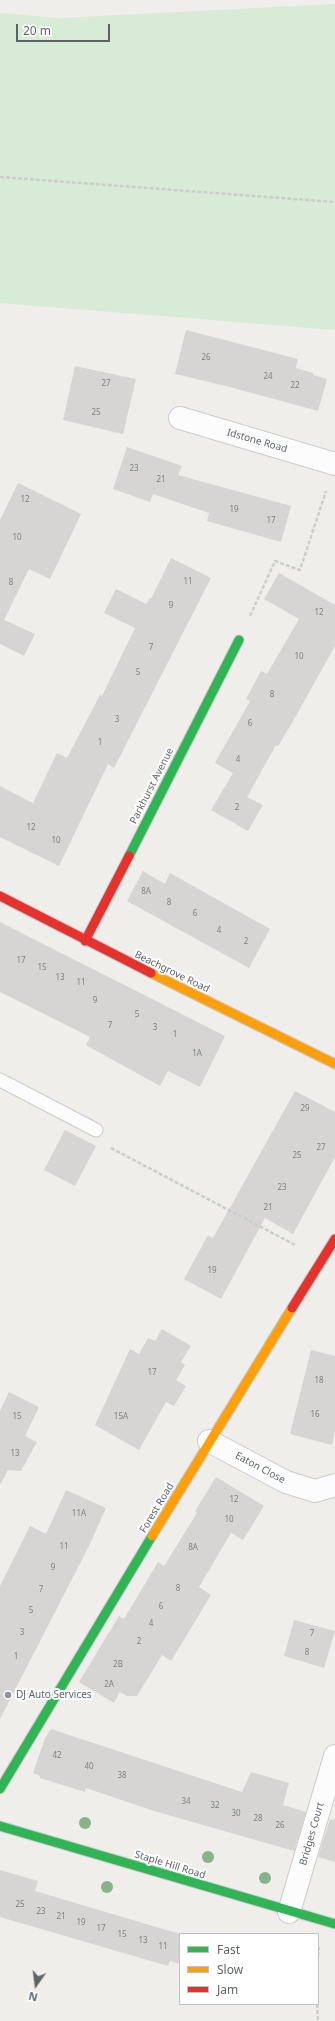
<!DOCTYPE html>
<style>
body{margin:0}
#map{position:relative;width:335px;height:2021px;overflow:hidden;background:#efeeea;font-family:"Noto Sans",sans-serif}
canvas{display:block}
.legend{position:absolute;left:179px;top:1933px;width:140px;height:72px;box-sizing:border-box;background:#fff;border:1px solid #bfc1c3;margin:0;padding:5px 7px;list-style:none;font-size:12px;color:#5f6368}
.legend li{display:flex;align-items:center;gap:8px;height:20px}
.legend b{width:20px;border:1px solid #bfc1c3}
.north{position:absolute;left:16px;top:1965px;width:40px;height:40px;-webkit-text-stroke:3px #fff;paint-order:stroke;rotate:194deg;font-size:11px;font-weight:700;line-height:16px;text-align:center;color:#5f6368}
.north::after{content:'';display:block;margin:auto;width:14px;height:18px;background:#5f6368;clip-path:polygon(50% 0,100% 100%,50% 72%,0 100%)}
.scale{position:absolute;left:16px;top:24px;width:94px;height:18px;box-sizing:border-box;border:2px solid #5f6368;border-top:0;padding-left:5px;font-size:12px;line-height:14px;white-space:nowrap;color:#5f6368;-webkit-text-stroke:3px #fff;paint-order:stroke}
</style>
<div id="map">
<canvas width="335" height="2021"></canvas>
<ul class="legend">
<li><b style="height:5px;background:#30b455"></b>Fast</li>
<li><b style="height:5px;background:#ff9f0a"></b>Slow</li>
<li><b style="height:5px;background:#e5322d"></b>Jam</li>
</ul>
<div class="north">N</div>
<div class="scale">20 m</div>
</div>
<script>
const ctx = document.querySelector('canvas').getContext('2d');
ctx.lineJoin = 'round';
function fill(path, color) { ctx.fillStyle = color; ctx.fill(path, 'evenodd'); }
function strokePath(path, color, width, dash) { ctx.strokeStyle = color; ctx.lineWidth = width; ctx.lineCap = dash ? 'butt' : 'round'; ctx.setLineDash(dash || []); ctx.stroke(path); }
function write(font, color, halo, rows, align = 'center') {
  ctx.font = font + ' "Noto Sans",sans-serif'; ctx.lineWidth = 4; ctx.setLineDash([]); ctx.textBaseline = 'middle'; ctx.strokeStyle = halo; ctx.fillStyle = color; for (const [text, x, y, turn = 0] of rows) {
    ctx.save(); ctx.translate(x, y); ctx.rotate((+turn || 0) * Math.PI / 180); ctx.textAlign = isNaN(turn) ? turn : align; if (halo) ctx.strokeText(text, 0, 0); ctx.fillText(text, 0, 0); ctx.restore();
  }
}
fill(new Path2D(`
 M335,4v326l-335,-27v-290l59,5z`), '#d8ebd6');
fill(new Path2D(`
 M186,330l112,29 -2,9 17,5v2l14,4 -9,32 -92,-25 -51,-12z
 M75,366l61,13 -13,55 -60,-14z
 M127,447l55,19 -4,9 113,31 -10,36 -74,-21 2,-8 -56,-19 -3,8 -37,-13z
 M18,483l63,31 -31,65 -21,-10 -25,51 31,14 -11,22 -24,-12v-124z
 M171,558l40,20 -97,190 -6,-4 -49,102 -59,-29v-51l33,17 24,-50 10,5 33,-63 2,1 33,-68 -31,-15 12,-24 30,15 4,-6 1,1z
 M279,573l56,32v41l-43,77 -14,23 -2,-1 -29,52 16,8 -15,26 -37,-21 22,-37 -18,-10 35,-62 -4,-2 15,-28 6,3 32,-55 -35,-20z
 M143,871l22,13 5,-11 100,56 -21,39 -122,-67z
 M0,922l225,114 -25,51 -32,-16 -8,15 -74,-41 4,-8 -90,-45z
 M295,1091l40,21v45l-42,77 -28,-16 -44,81 -37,-20 24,-44 5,3z
 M65,1130l31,16 -21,40 -31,-16z
 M162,1329l29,17 -10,16 4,3 -9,15 10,6 -12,20 -8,-4 -27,48 -44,-25 35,-76 9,5 9,-16 7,3z
 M311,1350l24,6v75l-3,14 -42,-11z
 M9,1392l30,15 -14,29 12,6 -16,29 -13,-1 -8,15v-74z
 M216,1477l48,29 -21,34 -12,-7 -32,54 12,8 -40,66 -9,-6 -25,41h-10l-7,-4 -6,11 -35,-21 40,-66 5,3 34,-57 6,4 33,-53 -2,-2z
 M66,1490l40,18 -17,38 -89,173v-133l30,-60 16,8z
 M294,1620l41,11 -11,37 -40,-12z
 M51,1729l191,63 9,-20 38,11 -6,22 23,7 -12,39 -140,-40 -68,-23 -1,4 -45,-14v-2l-7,-3 12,-35z
 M330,1819l5,1v42l-17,-5z
 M0,1870l38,11 -3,10 145,43v30l-10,-3 -2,5 -168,-49z`), '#d6d5d3');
const lane = new Path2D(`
 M0,1080l96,50`);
const street = new Path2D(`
 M180,418l155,46
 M209,1441l77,41 29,9 20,-6
 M289,1912l46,-156`);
const fast = new Path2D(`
 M129,856l110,-216
 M0,1789l152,-253
 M0,1826l335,98`);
const slow = new Path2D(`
 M151,973l184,91
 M152,1536l140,-228`);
const jam = new Path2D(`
 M0,896l151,77
 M85,941l44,-85
 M292,1308l43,-69`);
strokePath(lane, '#cbcccc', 15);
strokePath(street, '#cbcccc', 24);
strokePath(fast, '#cacacb', 11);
strokePath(slow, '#cacacb', 11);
strokePath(jam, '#cacacb', 11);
strokePath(new Path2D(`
 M0,177l335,25
 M250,616l25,-55 25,9 26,-79
 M111,1148l186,98
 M318,1956l1,-9
 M317,2004l1,17`), '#cacfcc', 2.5, [4, 2]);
strokePath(lane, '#fdfcfc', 13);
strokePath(street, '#fdfcfc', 22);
strokePath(fast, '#30b455', 9);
strokePath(slow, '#ff9f0a', 9);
strokePath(jam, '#e5322d', 9);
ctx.fillStyle = '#88b388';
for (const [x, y] of [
 [85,1823],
 [208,1857],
 [265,1878],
 [107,1887]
]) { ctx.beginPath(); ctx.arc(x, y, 6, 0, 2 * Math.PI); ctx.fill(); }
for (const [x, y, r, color] of [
 [8,1695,4,"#919496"]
]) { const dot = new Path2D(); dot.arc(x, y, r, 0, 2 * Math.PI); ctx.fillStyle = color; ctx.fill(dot); strokePath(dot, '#fff', 1.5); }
write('8px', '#7e8184', null, [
 ["26",206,358],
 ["24",268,377],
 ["27",106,384],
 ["22",295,386],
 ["25",96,413],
 ["23",134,469],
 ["21",161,480],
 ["12",25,500],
 ["19",234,510],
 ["17",271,521],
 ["10",17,538],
 ["11",188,582],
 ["8",11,583],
 ["9",171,606],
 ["12",319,613],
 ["7",151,648],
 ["10",299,657],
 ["5",138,673],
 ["8",272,695],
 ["3",117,720],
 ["6",250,724],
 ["1",100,743],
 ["4",238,760],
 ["2",237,808],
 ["12",31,828],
 ["10",56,841],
 ["8A",146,892],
 ["8",169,903],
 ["6",195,914],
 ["4",219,931],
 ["2",246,942],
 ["17",21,961],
 ["15",42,968],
 ["13",60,978],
 ["11",81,983],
 ["9",95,1001],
 ["5",137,1015],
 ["7",110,1026],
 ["3",155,1028],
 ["1",175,1035],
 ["1A",197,1054],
 ["29",305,1109],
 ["27",321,1148],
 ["25",297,1156],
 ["23",282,1188],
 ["21",268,1208],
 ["19",212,1271],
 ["17",152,1373],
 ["18",319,1381],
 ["16",315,1415],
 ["15",17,1417],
 ["15A",121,1417],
 ["13",15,1454],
 ["12",234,1500],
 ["11A",79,1514],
 ["10",229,1520],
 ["11",64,1547],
 ["8A",193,1548],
 ["9",53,1568],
 ["8",178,1589],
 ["7",41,1590],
 ["6",161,1607],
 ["5",31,1611],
 ["4",151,1624],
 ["3",22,1633],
 ["7",312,1634],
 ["2",139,1642],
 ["8",307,1653],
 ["1",16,1657],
 ["2B",118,1665],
 ["2A",109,1685],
 ["42",57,1756],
 ["40",89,1767],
 ["38",122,1776],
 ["34",186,1802],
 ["32",215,1806],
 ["30",236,1814],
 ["28",258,1819],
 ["26",280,1826],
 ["25",20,1905],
 ["23",41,1912],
 ["21",61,1917],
 ["19",81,1923],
 ["17",101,1929],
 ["15",122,1935],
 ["13",143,1941],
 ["11",163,1947]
]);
write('10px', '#5f6368', '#fff', [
 ["Idstone Road",257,441,16],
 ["Parkhurst Avenue",152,786,-63],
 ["Beachgrove Road",172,972,26],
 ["Eaton Close",260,1468,28],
 ["Forest Road",157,1508,-59],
 ["Bridges Court",312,1834,-74],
 ["Staple Hill Road",170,1865,17]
]);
write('10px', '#5f6368', '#fff', [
 ["DJ Auto Services",16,1695]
], 'left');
</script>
